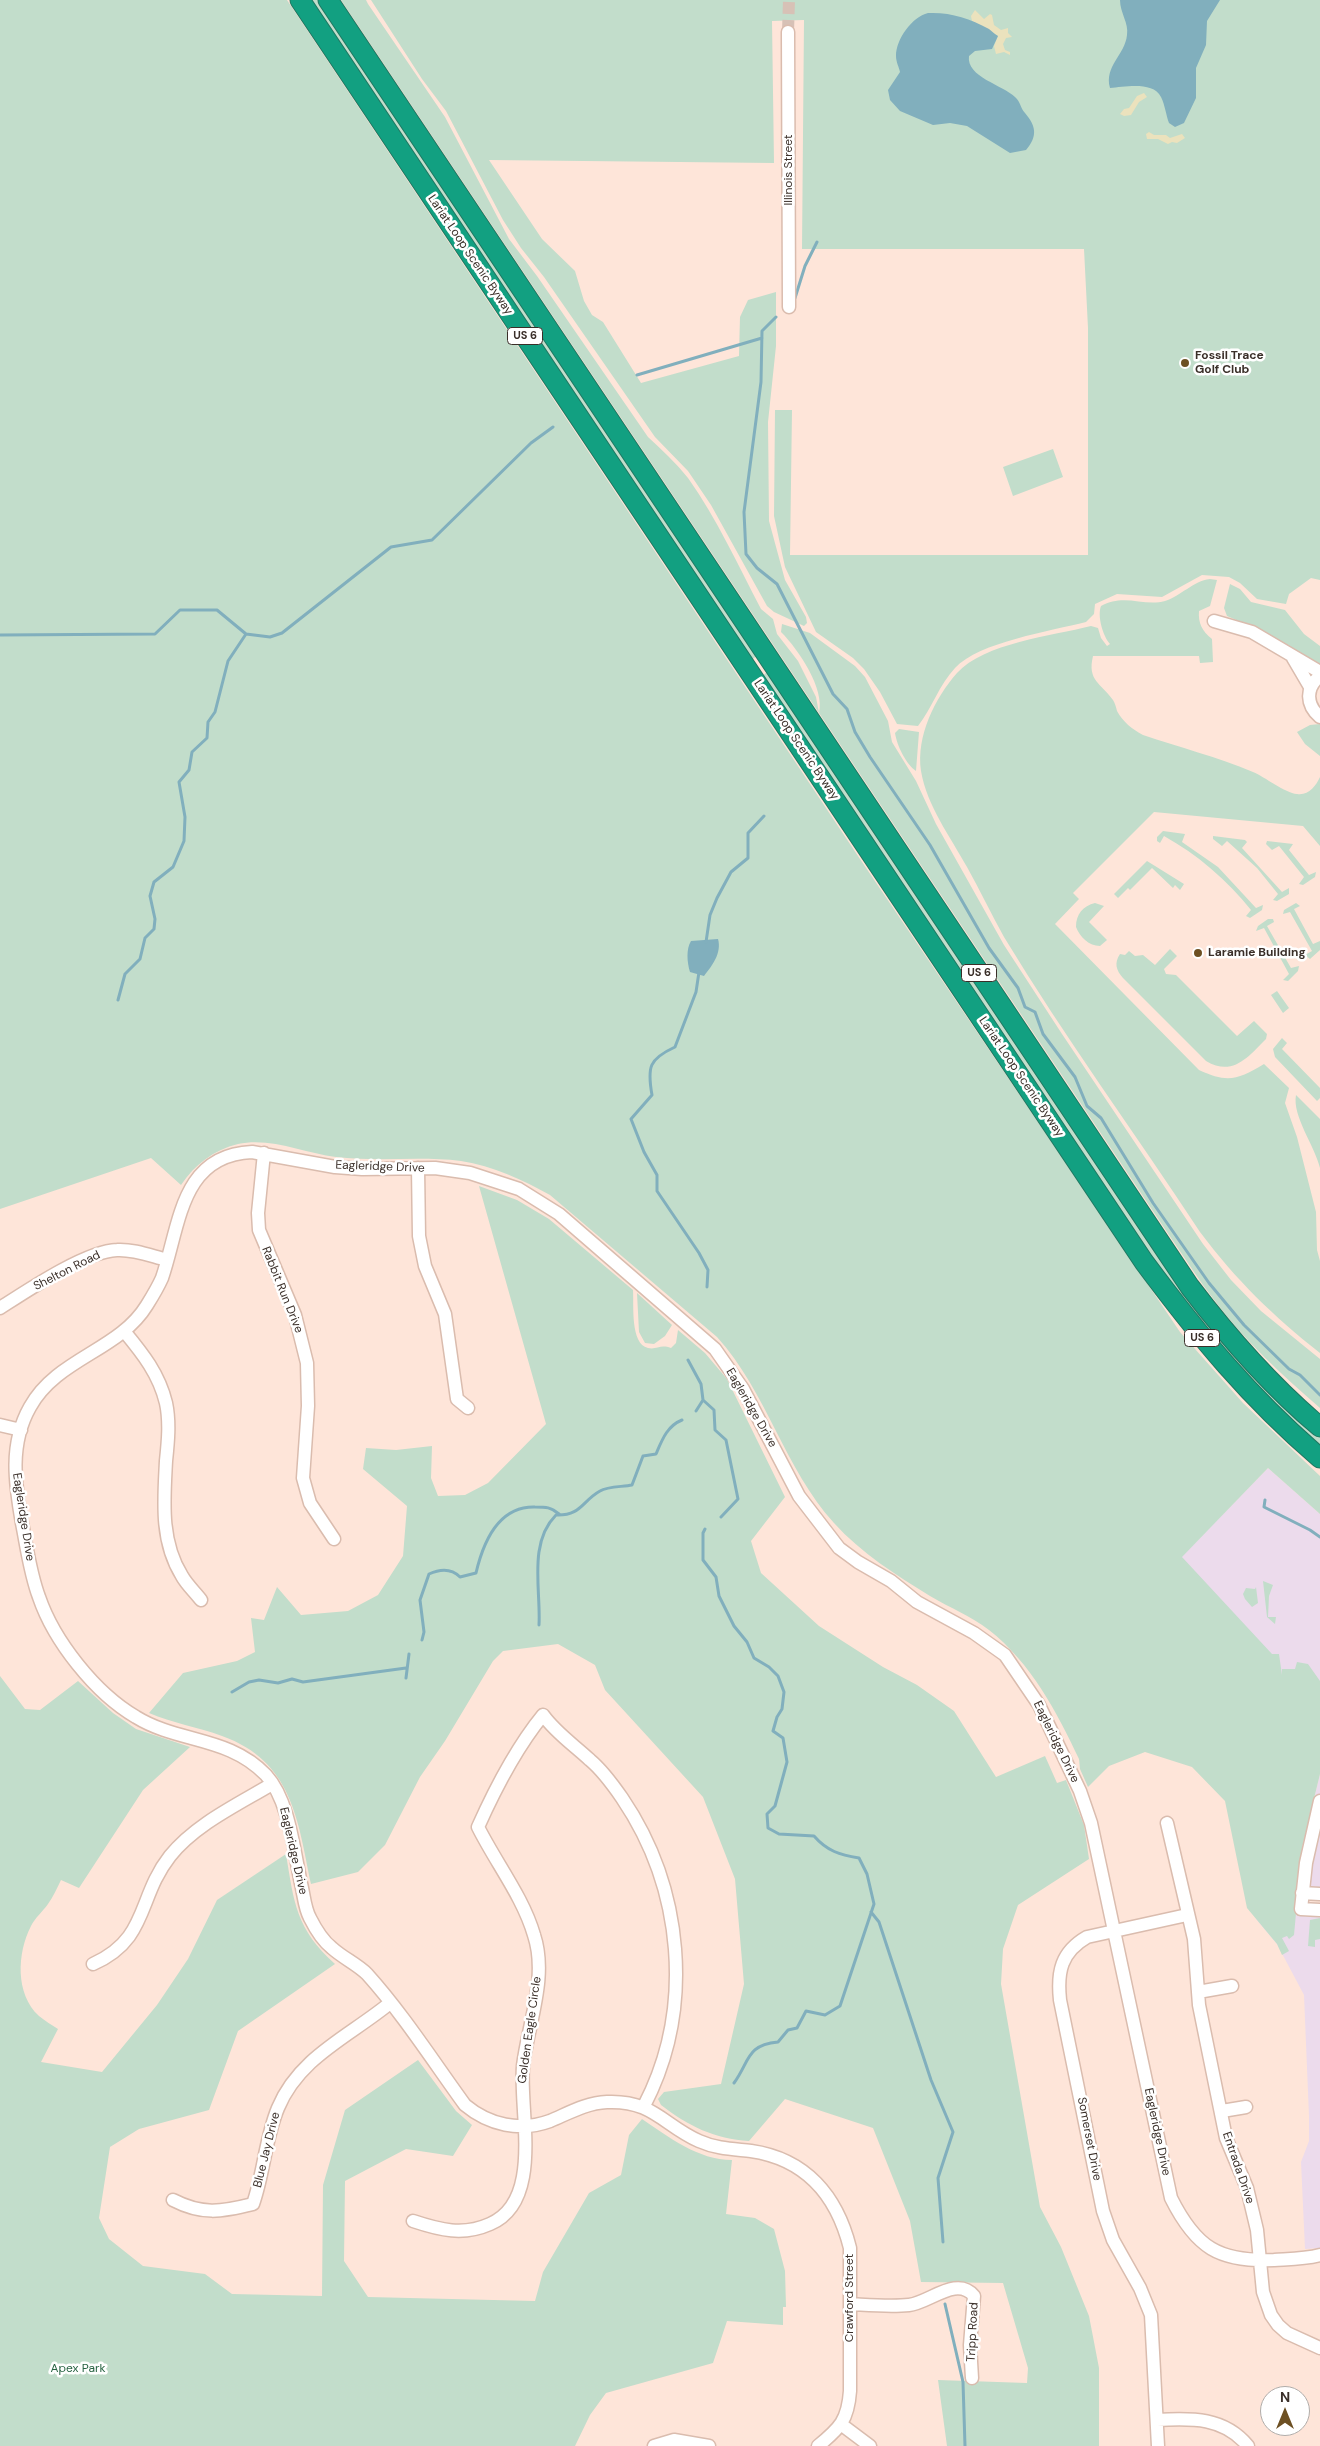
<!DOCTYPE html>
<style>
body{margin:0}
#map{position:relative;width:1320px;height:2446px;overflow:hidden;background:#fee5d9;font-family:"DM Sans",sans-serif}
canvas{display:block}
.north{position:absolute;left:1260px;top:2386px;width:50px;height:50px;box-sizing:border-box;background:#fff;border:1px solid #b0aca9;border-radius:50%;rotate:0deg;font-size:14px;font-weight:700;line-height:20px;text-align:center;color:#3a2f29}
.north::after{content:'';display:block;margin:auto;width:18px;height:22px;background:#6d5023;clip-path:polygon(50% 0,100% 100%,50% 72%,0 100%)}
</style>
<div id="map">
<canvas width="1320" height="2446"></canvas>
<div class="north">N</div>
</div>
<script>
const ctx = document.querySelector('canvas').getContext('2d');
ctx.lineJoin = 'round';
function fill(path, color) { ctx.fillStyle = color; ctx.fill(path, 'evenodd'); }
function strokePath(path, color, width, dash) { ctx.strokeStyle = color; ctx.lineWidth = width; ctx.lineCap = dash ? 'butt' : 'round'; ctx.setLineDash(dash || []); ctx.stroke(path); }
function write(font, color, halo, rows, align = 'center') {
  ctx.font = font + ' "DM Sans",sans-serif'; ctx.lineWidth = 5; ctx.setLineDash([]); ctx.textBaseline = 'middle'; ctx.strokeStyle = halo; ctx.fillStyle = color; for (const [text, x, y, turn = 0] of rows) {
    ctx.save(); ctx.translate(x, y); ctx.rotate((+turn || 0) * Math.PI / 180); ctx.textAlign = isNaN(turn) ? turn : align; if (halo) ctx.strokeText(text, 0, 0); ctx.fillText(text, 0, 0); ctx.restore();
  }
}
fill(new Path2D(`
 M1268,1468l52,46v246l-139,-203z
 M1320,1774v116l-22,-4 4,-38z
 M1295,1914l25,2v332l-15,1 -4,-87 8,-21v-25l-5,-121 -27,-51 -21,-25z`), '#ecdbec');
fill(new Path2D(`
 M0,0h287l573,859 320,473 63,71 77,73v38l-52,-46 -86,89 90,97h7l3,21v-6h13l2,-7 11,2 12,17v93l-18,74 -8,87 -5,4 -2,-3 -5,2 7,13 -7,4 -5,-11 -30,-36 -22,-107 -33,-34 -47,-15 -36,14 -21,21 -8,-18 -1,-10c-22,-47 -48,-96 -90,-129 -18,-14 -39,-22 -59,-34 -34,-21 -69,-43 -96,-73 -50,-55 -67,-131 -117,-186l-167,-142c-27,-15 -57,-29 -89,-34 -41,-5 -83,1 -125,-4 -32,-4 -65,-20 -98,-13 -24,6 -43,20 -57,41l-30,-27 -151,51z
 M306,0h16l437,654 -10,8z
 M341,0h25l2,4 77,113 64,122 28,37 111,161c14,13 28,26 40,41 29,41 50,87 73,131l12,10 4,15 21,27 18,36 3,16c6,-24 -20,-63 -38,-81l1,-8 28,9 45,33 10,11 23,44 4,21 24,39 20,43 68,121 58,89 141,210 28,36 30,31 59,48v49c-38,-33 -75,-67 -105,-107 -15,-19 -28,-40 -42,-60z
 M371,0h949v580l-9,-2 -22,16 -3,10 -29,-5 -17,-16 -11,-6 -27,-2 -40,22 -45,-3 -22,10 -1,10 -8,8c-35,9 -107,20 -131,46 -16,17 -23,40 -37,58l-21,-2 -17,-32 -16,-23 -11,-11 -37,-26 -31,-65 -11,-51 1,-106h17l-2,145h298v-227l-4,-79h-282l2,-229 -32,1 2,142 -285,-3 53,79 33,32 9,30 8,14 11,7 38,61 98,-27 1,-39 8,-17 28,-8v54l-8,76 1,99 16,59 21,37 1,6 -3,3 -30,-14 -7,-6 -56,-101 -23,-34 -33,-34 -111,-160 -23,-29 -18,-28 -57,-109 -24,-32z
 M1053,449l10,28 -50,19 -10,-29z
 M1210,579l7,1 -7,26 -11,5c-1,12 3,20 13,28l1,23 -13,1 -1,-7h-106c-6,25 8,27 20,44 2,3 3,7 4,11 6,11 15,18 26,24 36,12 74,22 110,37 12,5 32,21 44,22 11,2 19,-8 23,-17v69l-17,-20 -149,-14 -81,81 6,6 -24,25 144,146c28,13 39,10 65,-6l25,24 -4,15 12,34 19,75 1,38 3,11v92c-47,-37 -84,-73 -120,-121 -65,-99 -135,-194 -196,-295 -13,-23 -24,-47 -37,-70 -17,-31 -40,-61 -46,-96 -5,-35 14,-73 36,-98 27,-30 95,-37 134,-47l7,2 3,10 6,8 3,-2c-7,-8 -13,-28 -9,-38 23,-13 43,1 64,-5 16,-5 28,-20 45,-22z
 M1230,584l10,5 11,13 34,8 19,24 16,12v21l-53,-34 -40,-17 -3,-8z
 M767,672l336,494 217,269v13l-31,-23 -117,-134 -412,-613z
 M1320,724v32l-15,-12 -8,-12 13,-7z
 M899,729l20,3 -3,39c-10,-7 -19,-25 -21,-38z
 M1163,831l22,3 -3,8 36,25 38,41 7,-3 -1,5 -12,8 -4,-2 5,-6c-24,-30 -53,-55 -87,-74l-4,7 -3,-2v-4z
 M1213,836l32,4 2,2 -5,6 40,44 7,-4v6l-12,7 -4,-1 5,-6 -21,-26 -30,-27 -5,5 -9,-7z
 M1267,841l26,3 -4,6 20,25 7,-3 -1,5 -12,8 -4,-1 5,-7 -25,-31 -7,4 -6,-6z
 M1147,861l37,23 -4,6 -5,-5 -2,3 -21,-20 -22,22 -2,-2 -10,10 -4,-4z
 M1095,903l9,3 -15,16 18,18 -7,6c-11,0 -20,-9 -24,-19 0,-13 7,-21 19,-24z
 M1296,903l4,3 -6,3 19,35 7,-3v9l-10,9 -5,-4 7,-4 -22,-39 -7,2 1,-4z
 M1268,919h5l1,3 -7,4 24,42 8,-2 -1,5 -10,10 -5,-1 6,-6 -25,-46 -8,3 2,-5z
 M1170,949l7,7 -13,13 2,5 10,1 61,61 17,-15 13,13 -1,5c-18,18 -33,38 -60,22l-83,-83c-7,-8 -9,-15 -3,-24l5,1 4,-4 6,5 8,-1 12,10z
 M1277,991l12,17 -6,5 -12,-18z
 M1282,1038l5,5 -5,6 38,39v10l-3,3 -42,-44 -2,-8z
 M1296,1095l24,24v49c-5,-22 -28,-52 -24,-73z
 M479,1186l38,14 32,19 84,71c1,15 -3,54 15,58 9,2 12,-4 23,0l5,-5 2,-13 27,23 22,26 58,118 -34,44 10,32 58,53 64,41 34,18 37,26 42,66 49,-21 12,27 9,-3 18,45 5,34 -71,46 -15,44 -2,35 39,223 21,40 28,69 10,52v78h-152l-9,-66 89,3 1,-15 -25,-85 -82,-1 -11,-61 -37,-93 -88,-29 -36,42c-34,-2 -61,-15 -88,-36l-3,-6 6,-7 57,-8 23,-100 -9,-105 -32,-82 -98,-107 -10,-25 -37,-21 -55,7 -10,10 -48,80 -25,36 -35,68 -27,27 -47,12c-13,-64 -19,-123 -89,-148 -24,-9 -50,-13 -73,-23l34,-40 54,-12 18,-9 -4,-34 13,2 13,-33 24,28 47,-4 30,-16 25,-39 4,-50 -44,-37 3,-21 30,2 36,-4 -1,32 7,18 27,-1 23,-12 58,-59z
 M637,1293l35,32 -7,11 -11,8 -9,-1 -6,-11z
 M1263,1581l10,4 -4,11 -1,21h8l-1,7 -8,-7z
 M1256,1587l2,16 -6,4 -7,-8 -2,-5 3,-6 9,1z
 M0,1676l25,33 15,1 38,-29 35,32 23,16 54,18 -47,43 -64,98 -18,-8c-4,8 -8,17 -13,24 -5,7 -13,14 -17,22 -14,27 -16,68 8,90 6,5 13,9 19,13l-17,33 61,10 55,-67 31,-46 29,-59 69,-46c8,49 10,75 49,110l-97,67 -29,79 -70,19 -29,18 -11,71 10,21 34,27 62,8 27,20 90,2 1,-111 22,-75 73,-50 38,51 16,14 -19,31 -47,-7 -61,32 -1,80 24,36 167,4 8,-29 46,-79 32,-18 8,-40 13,-16c27,18 56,41 90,41l-6,54 29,4 19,11 11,42 1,36h-3v18l-56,-4 -14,42 -107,30 -16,22 -15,31h-575z
 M1320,1918v21l-5,1v7l-7,-1 2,-26z`), '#c2ddcb');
fill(new Path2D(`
 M975,10l9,9 6,-5 2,1 2,10 7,5 7,-2v5l4,4 -6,1 -3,6 2,6 5,2v3l-6,-3 -8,2 -2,-8 4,-10 -26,-15 -1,-5z
 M1144,93l3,4 -8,5 -8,13 -7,1 -4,-2 4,-5 5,-1 8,-12z
 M1149,132l5,3h12l4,3 12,-4 3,4 -8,5 -5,-1 -4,2 -10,-5h-11l-1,-5z`), '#ebe2bd');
fill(new Path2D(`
 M1120,0h100l-13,21 -1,24 -10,23v30l-12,25 -9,4 -6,-4c-3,-8 -4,-18 -8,-26 -8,-16 -36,-10 -51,-9 -6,-22 15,-33 17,-53 2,-12 -7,-22 -7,-35z
 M928,13c22,-1 41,5 61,16 3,2 5,5 9,7l-6,13 -17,2 -6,5c-3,21 34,29 46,41 6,5 5,11 10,16 11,13 13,23 1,37l-16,3 -43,-27 -17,-3 -17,2 -33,-14 -10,-11 -2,-10 12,-18c-1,-5 -4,-10 -4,-16 0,-17 16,-39 32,-43z
 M718,939c4,14 -6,27 -14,37l-14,-4c-3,-10 -4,-23 1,-31z`), '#81afbd');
strokePath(new Path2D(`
 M795,298l10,-32 12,-24
 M776,317l-14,14 -1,51 -17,130 2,42 11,14 20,16 56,110 14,15 8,23 15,25 60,88 59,103 29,40 7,19 10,5 8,22 32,43 12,29 14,12 52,85 56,80 35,42 45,44 11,6 20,20
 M637,375l125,-37
 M0,635l155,-1 25,-24h37l29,24
 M706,942l4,-27 7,-17 14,-26 17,-14v-25l16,-17
 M699,972l-3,20 -21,55c-26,12 -28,20 -23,48l-21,24 13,33 13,23v16l42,62 9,17 -1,17
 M118,1000l7,-26 15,-15 5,-21 9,-9 1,-10 -5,-23 4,-14 19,-15 11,-26 1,-24 -6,-35 10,-12 3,-18 15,-14 1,-16 7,-10 13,-51 18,-27 24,3 12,-4 109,-86 41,-7 99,-97 22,-16
 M688,1360l13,24 2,16 11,10 1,20 11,10 12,59 -17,18
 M696,1411l7,-11
 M1265,1500l-1,7 46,23 10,7
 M705,1529l-2,4v27l13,17 3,19 15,30 13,16 7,16 15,9 9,9 6,16 -2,17 -5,8 -4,14 10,7 4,24 -12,44 -8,8 1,14 11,6 35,2c13,15 26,19 45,22l8,16 7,30 -34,102 -15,9 -19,-4 -9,17 -9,2 -10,12c-32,3 -28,19 -44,41
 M539,1625c2,-35 -11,-82 17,-110 25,1 26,-14 44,-24 8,-5 23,-4 32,-6l11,-29 13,-2c6,-14 11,-28 26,-34
 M422,1640l2,-8 -4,-32 9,-26c11,-5 22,-6 31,3l16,-4c7,-30 22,-67 59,-66 11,0 16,0 24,7
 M406,1678l3,-24
 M232,1692l17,-10 10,-2 19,3 14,-4 11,3 103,-14
 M871,1912l8,10 52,158 22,52 -15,46 5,64
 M945,2304l18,78 2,64`), '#81afbd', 3);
strokePath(new Path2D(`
 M788,32l1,-32`), '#d7c1b6', 12, [12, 6]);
const minor = new Path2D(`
 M788,32l1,275
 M1214,621l38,11 68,40
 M1293,658l17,29
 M1320,676c-15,12 -14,29 0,41
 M264,1153l-6,60 1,17 36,85 12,48 1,43 -5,72 7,25 24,36
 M418,1168l1,68 6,30 20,48 12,85 11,9
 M0,1308c28,-18 86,-57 117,-58 17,-1 34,6 50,10
 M124,1331c19,23 35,43 42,72 4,19 2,39 0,58 -2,39 -6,80 16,115 5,9 13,16 19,24
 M0,1425l21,5
 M1320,1801l-14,62 -5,46 19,1
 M1167,1823l27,116 5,66 27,133 21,50 10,42 6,62 8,23 7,10 9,8 33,15
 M1302,1893l18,1
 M93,1964c56,-25 44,-66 77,-108 26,-32 67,-51 102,-72
 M1198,1992l34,-6
 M1222,2111l24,-4
 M173,2200c29,15 48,12 80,4 11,-31 12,-65 25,-96 21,-51 72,-72 112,-105
 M413,2221c27,9 50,15 77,3 54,-23 29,-112 33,-158 5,-42 25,-89 11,-131 -11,-38 -38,-72 -56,-108 17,-38 38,-79 65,-112 13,18 31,30 47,45 12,10 23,25 32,38 61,90 73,210 22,308
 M850,2304c19,1 40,3 59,1 20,-2 48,-30 65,-9l-4,49 2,33
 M1157,2420c35,-2 67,-3 91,26
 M842,2425l28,21
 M654,2446l20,-6 35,6
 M818,2446c22,-18 30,-26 32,-55v-143c-13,-52 -44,-89 -99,-97 -18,-2 -34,-2 -52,-10 -36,-16 -46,-41 -92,-39 -21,1 -38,11 -57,19 -30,11 -61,4 -85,-16 -32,-44 -62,-91 -98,-131 -10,-10 -24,-16 -35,-26 -9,-7 -17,-20 -22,-30 -5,-9 -6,-21 -8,-30 -8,-34 -12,-87 -36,-113 -37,-39 -88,-32 -130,-58 -41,-24 -82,-76 -97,-120 -9,-24 -12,-49 -17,-74 -7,-39 -13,-79 8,-116 27,-49 89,-56 117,-102 5,-8 11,-18 15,-27 18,-52 18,-123 90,-126l83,15 27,2 73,-1 35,5 49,16 40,25 156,135 28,40 56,107 40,52 19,14 33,19 26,21 57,31 31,22 34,50 41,86 11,32 80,375c25,50 48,64 103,62 15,-1 31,-1 46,-5
 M1158,2446l-7,-131 -11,-27 -27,-48 -10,-29 -43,-211c-3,-28 1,-48 27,-63l100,-22`);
const highway = new Path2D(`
 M300,0l844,1262c55,74 106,136 176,196
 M328,0l862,1287c39,51 81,99 130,140`);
strokePath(minor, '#dabcae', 15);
strokePath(highway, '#207862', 21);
strokePath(minor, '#fff', 12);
strokePath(highway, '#12a081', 19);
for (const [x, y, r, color] of [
 [1185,363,5,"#6d5023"],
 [1198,953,5,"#6d5023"]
]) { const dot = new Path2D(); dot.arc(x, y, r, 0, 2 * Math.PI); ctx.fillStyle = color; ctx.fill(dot); strokePath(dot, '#fff', 2); }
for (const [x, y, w] of [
 [525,336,35],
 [979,973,35],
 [1202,1338,35]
]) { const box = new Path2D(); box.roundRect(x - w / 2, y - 8.5, w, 17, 4); ctx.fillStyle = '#fff'; ctx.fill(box); strokePath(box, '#3a2f29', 1); }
write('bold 11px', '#3a2f29', null, [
 ["US 6",525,336],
 ["US 6",979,973],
 ["US 6",1202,1338]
]);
write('12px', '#3a2f29', '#fff', [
 ["Illinois Street",789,170,-90],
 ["Lariat Loop Scenic Byway",470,255,56],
 ["Lariat Loop Scenic Byway",796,740,56],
 ["Lariat Loop Scenic Byway",1021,1077,56],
 ["Eagleridge Drive",380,1167,2],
 ["Shelton Road",67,1271,-27],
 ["Rabbit Run Drive",282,1290,68],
 ["Eagleridge Drive",751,1408,60],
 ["Eagleridge Drive",23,1517,81],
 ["Eagleridge Drive",1056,1742,64],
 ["Eagleridge Drive",293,1851,77],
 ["Golden Eagle Circle",530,2030,-82],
 ["Eagleridge Drive",1157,2132,78],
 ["Somerset Drive",1089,2139,79],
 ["Blue Jay Drive",267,2150,-76],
 ["Entrada Drive",1238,2168,71],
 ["Crawford Street",850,2298,-90],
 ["Tripp Road",973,2332,-87]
]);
write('bold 12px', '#3a2f29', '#fff', [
 ["Fossil Trace",1195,356],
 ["Golf Club",1195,370],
 ["Laramie Building",1208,953]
], 'left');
write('12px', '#276342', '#fff', [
 ["Apex Park",78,2369]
]);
</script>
